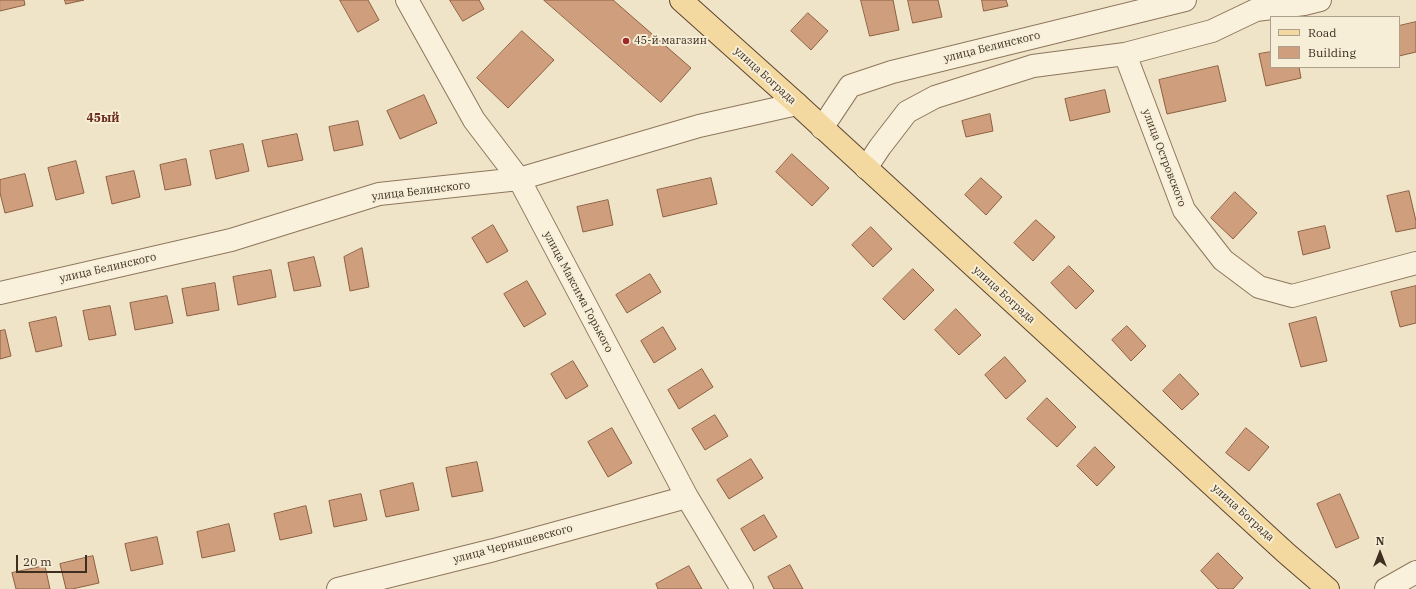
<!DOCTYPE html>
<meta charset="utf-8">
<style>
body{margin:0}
#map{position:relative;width:1416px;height:589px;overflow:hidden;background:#f0e4c8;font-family:"IBM Plex Serif",serif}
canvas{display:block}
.legend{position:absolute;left:1270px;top:16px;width:130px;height:52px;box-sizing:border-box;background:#f7eed8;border:1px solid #ada18e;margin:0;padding:5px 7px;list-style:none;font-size:12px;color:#3d2e20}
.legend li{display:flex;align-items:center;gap:8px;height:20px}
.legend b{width:20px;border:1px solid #ada18e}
.north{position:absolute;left:1360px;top:533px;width:40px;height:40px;-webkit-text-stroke:3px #f7eed8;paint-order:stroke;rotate:0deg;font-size:11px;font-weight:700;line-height:16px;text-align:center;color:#3d2e20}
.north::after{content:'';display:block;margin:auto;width:14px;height:18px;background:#3d2e20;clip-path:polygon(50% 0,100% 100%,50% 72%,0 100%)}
.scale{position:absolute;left:16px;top:555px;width:71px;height:18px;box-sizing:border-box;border:2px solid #3d2e20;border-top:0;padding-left:5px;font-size:12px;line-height:14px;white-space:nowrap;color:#3d2e20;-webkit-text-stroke:3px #f7eed8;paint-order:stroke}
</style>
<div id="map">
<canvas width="1416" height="589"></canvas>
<ul class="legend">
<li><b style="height:5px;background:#f3d9a0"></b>Road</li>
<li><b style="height:11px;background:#cf9f7d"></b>Building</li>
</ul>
<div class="north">N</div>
<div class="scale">20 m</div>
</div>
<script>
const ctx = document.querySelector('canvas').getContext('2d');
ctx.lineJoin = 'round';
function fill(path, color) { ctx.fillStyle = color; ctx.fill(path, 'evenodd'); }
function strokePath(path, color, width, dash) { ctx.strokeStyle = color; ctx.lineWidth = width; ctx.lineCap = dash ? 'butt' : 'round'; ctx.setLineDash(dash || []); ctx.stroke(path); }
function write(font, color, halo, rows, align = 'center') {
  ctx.font = font + ' "IBM Plex Serif",serif'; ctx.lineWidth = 4; ctx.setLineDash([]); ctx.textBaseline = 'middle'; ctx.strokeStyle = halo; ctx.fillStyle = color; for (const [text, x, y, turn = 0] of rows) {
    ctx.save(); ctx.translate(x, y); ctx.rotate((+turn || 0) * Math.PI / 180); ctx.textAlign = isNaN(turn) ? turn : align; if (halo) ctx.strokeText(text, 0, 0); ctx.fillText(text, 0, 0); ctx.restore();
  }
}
const building = new Path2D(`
 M0,0h24l1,5 -25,6z
 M65,0h19l-18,4z
 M340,0h28l11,20 -21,12z
 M450,0h29l5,9 -21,12z
 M544,0h69l78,68 -30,34z
 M861,0h32l6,30 -29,6z
 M908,0h30l4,17 -29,6z
 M982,0h24l2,6 -24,5z
 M808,13l20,18 -17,19 -20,-19z
 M1416,22v30l-17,4v-30z
 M522,31l32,29 -46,48 -31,-30z
 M1271,52v15h28l2,11 -35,8 -7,-32z
 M1218,66l8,35 -59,13 -8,-34z
 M1105,90l5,22 -40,9 -5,-22z
 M424,95l13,28 -37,16 -13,-28z
 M990,114l3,17 -27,6 -4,-16z
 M358,121l5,24 -29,6 -5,-24z
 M297,134l6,26 -35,7 -6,-26z
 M243,144l6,27 -33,8 -6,-28z
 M792,154l37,34 -17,18 -36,-34z
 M186,159l5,26 -26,5 -5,-25z
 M76,161l8,32 -28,7 -8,-32z
 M134,171l6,26 -28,7 -6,-27z
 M25,174l8,32 -28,7 -5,-20v-13z
 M711,178l6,26 -54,13 -6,-27z
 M981,178l21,19 -16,18 -21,-20z
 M1409,191l7,30v7l-20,4 -9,-36z
 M1235,192l22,21 -24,26 -22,-21z
 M608,200l5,25 -30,7 -6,-25z
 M1036,220l19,17 -22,24 -19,-18z
 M493,225l15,26 -21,12 -15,-25z
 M1325,226l5,22 -27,7 -5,-23z
 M871,227l21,22 -19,18 -21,-22z
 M362,248l7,39 -19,4 -6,-34z
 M314,257l7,29 -27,5 -6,-28z
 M1069,266l25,25 -18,18 -25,-26z
 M913,269l21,21 -30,30 -21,-21z
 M271,270l5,27 -38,8 -5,-28z
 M650,274l11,18 -34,21 -11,-18z
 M527,281l19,33 -22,13 -20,-33z
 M215,283l4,27 -32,6 -5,-27z
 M1416,286v37l-16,4 -9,-35z
 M167,296l6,27 -38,7 -5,-27z
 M110,306l6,29 -27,5 -6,-29z
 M956,309l25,26 -22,20 -24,-25z
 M56,317l6,29 -26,6 -7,-29z
 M1316,317l11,44 -26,6 -12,-43z
 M1127,326l19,20 -15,15 -19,-21z
 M663,327l13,22 -22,14 -13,-22z
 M5,330l6,26 -11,3v-28z
 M1005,357l21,24 -20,18 -21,-24z
 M573,361l15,25 -22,13 -15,-25z
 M702,369l11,18 -34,22 -11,-19z
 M1180,374l19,20 -17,16 -19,-19z
 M1047,398l29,29 -19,20 -30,-28z
 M715,415l13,21 -23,14 -13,-21z
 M612,428l20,35 -24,14 -20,-35z
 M1246,428l23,19 -20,24 -23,-18z
 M1095,447l20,20 -18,19 -20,-20z
 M751,459l12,19 -34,21 -12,-19z
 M477,462l6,29 -31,6 -6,-29z
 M413,483l6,27 -33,7 -6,-26z
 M361,494l6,26 -33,7 -5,-26z
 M1340,494l19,44 -23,10 -19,-44z
 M306,506l6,27 -32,7 -6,-26z
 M764,515l13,22 -23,14 -13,-22z
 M229,524l6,27 -33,7 -5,-26z
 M157,537l6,27 -32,7 -6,-27z
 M1218,553l25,25 -10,11h-15l-17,-18z
 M93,556l6,27 -27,6h-6l-6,-25z
 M790,565l13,24h-29l-6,-12z
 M45,566l5,23h-34l-4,-16z
 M689,566l13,23h-44l-2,-5z`);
fill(building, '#cf9f7d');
strokePath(building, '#8d5f41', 1);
const minor = new Path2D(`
 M407,0l67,120 45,59 168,318 55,92
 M1125,54l59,156 39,50 36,27 33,9 124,-33
 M822,128l28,-42 42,-14 293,-72
 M866,168l14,-21 27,-35 28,-15 98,-31 92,-12 87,-23 44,-21 48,-6 16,-4
 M0,293l231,-53 148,-46 140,-15 180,-53 98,-22
 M338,589l156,-39 193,-53
 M1386,589l30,-17`);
const major = new Path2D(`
 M681,0l116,104 489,449 42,36`);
strokePath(minor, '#8d765c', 24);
strokePath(major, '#5b4430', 24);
strokePath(minor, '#faf1dc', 22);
strokePath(major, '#f3d9a0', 22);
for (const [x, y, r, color] of [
 [626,41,4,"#9e2a2b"]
]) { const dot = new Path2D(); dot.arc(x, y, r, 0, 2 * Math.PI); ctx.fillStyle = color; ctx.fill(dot); strokePath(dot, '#f7eed8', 1.5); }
write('11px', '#3d2e20', '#f7eed8', [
 ["45-й магазин",634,41]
], 'left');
write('11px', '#3d2e20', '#f7eed8', [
 ["улица Белинского",992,47,-14],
 ["улица Бограда",765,76,42],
 ["улица Островского",1164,158,69],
 ["улица Белинского",421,191,-7],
 ["улица Белинского",108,268,-13],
 ["улица Максима Горького",578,292,62],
 ["улица Бограда",1004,295,42],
 ["улица Бограда",1243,513,42],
 ["улица Чернышевского",513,544,-15]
]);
write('bold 12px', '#6b2e1e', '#f7eed8', [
 ["45ый",103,119]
]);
</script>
